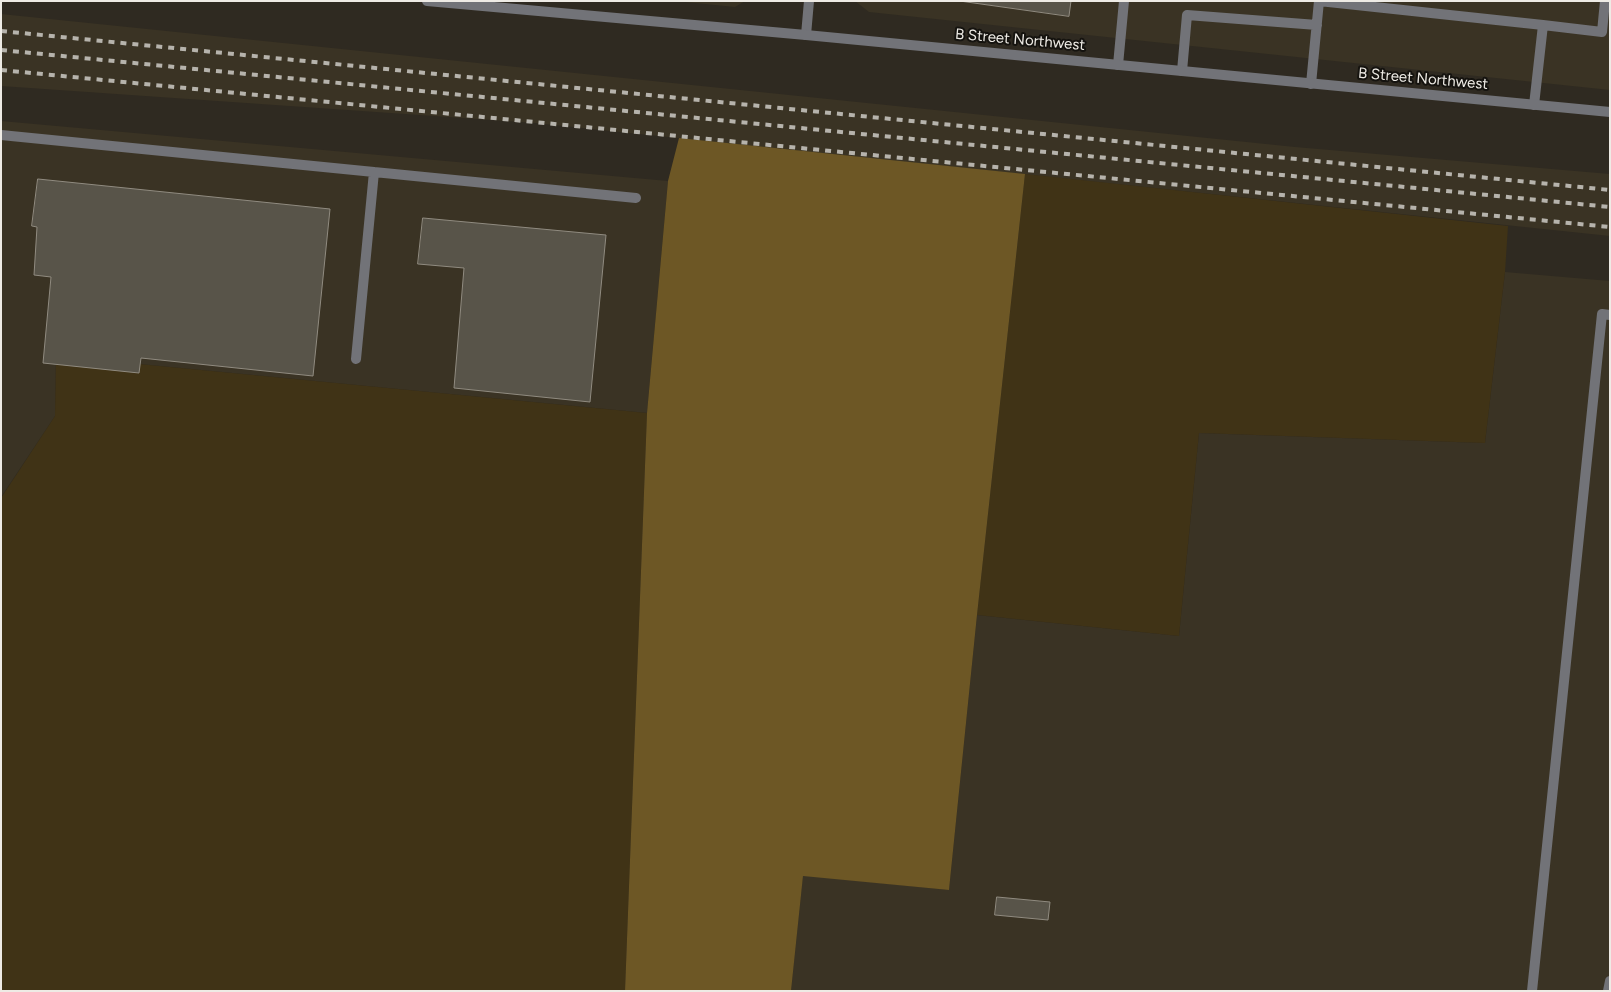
<!DOCTYPE html>
<style>
body{margin:0}
#map{position:relative;width:1611px;height:992px;overflow:hidden;background:#2f2a21;font-family:Figtree,sans-serif}
canvas{display:block}
.frame{position:absolute;inset:0;border:2px solid #eeebe5;pointer-events:none}
</style>
<div id="map">
<canvas width="1611" height="992"></canvas>
<div class="frame"></div>
</div>
<script>
const ctx = document.querySelector('canvas').getContext('2d');
ctx.lineJoin = 'round';
function fill(path, color) { ctx.fillStyle = color; ctx.fill(path, 'evenodd'); }
function strokePath(path, color, width, dash) { ctx.strokeStyle = color; ctx.lineWidth = width; ctx.lineCap = dash ? 'butt' : 'round'; ctx.setLineDash(dash || []); ctx.stroke(path); }
function write(font, color, halo, rows, align = 'center') {
  ctx.font = font + ' Figtree,sans-serif'; ctx.lineWidth = 4; ctx.setLineDash([]); ctx.textBaseline = 'middle'; ctx.strokeStyle = halo; ctx.fillStyle = color; for (const [text, x, y, turn = 0] of rows) {
    ctx.save(); ctx.translate(x, y); ctx.rotate((+turn || 0) * Math.PI / 180); ctx.textAlign = isNaN(turn) ? turn : align; if (halo) ctx.strokeText(text, 0, 0); ctx.fillText(text, 0, 0); ctx.restore();
  }
}
fill(new Path2D(`
 M675,1h70l-10,6z
 M855,1h755v89l-741,-78z
 M1,14l1294,133 315,27v62l-1075,-113 -534,-37z
 M1,121l667,60 -21,232 -591,-57 -1,60 -54,81z
 M1505,272l105,9v710h-819l12,-116 146,15 28,-275 202,21 20,-203 286,10z`), '#3a3324');
fill(new Path2D(`
 M1025,174l483,52 -3,46 -20,171 -286,-10 -20,203 -202,-21z
 M56,356l591,57 -22,578h-624v-493l54,-82z`), '#403316');
fill(new Path2D(`
 M679,138l346,36 -48,441 -28,275 -146,-14 -12,115h-166l22,-578 21,-232z`), '#6d5725');
const building = new Path2D(`
 M960,1h111l-2,15z
 M38,179l292,30 -17,167 -172,-18 -2,15 -96,-10 8,-86 -17,-2 3,-48 -5,-1z
 M423,218l183,17 -16,167 -136,-14 10,-120 -46,-4z
 M997,897l53,5 -2,18 -53,-5z`);
fill(building, '#585449');
strokePath(building, '#908b80', 1);
strokePath(new Path2D(`
 M1319,1l224,24 -9,80
 M1543,25l59,7 3,-31
 M1118,65l6,-64
 M1182,71l5,-56 130,10
 M1311,84l8,-83
 M1,135l635,63
 M356,359l18,-187
 M1532,991l70,-677 8,1
 M1608,991l2,-10`), '#727378', 10);
strokePath(new Path2D(`
 M806,35l3,-34`), '#727378', 10);
strokePath(new Path2D(`
 M427,1l379,34 804,77`), '#727378', 10);
strokePath(new Path2D(`
 M1,31l1609,159
 M1,50l1609,157
 M1,70l1609,157`), '#b6b3ac', 4, [6, 6]);
write('15px', '#eeebe5', '#15130f', [
 ["B Street Northwest",1020,40,5],
 ["B Street Northwest",1423,79,5]
]);
</script>
